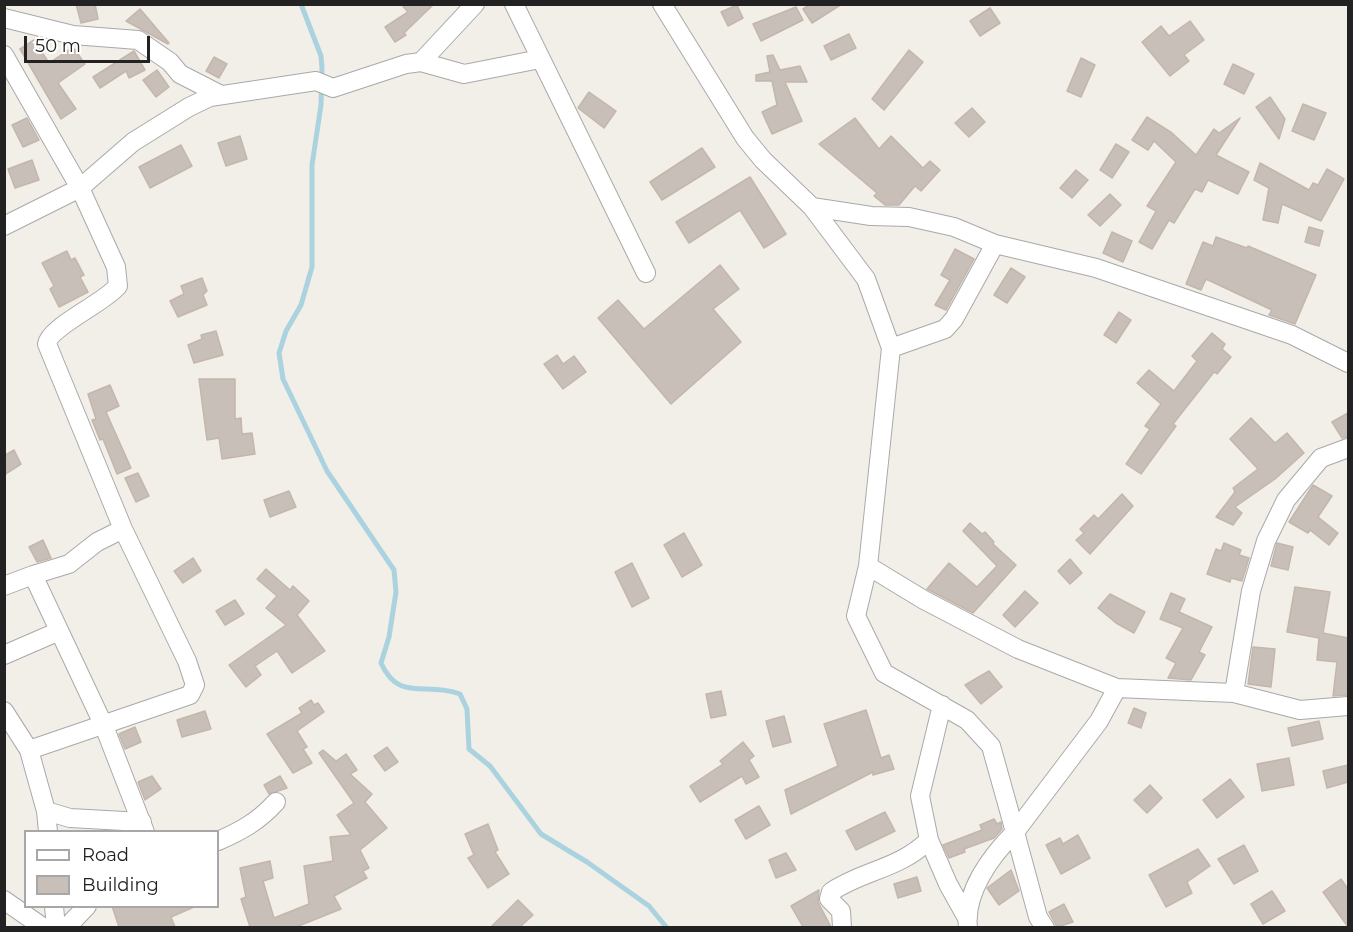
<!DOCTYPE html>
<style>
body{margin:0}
#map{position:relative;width:1353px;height:932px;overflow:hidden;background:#f2efe9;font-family:Montserrat,sans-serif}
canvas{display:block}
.frame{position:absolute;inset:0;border:6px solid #222;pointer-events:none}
.legend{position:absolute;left:24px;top:830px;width:195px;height:78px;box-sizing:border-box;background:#fff;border:2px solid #a7a7a7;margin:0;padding:8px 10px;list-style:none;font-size:18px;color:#222}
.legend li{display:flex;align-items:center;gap:12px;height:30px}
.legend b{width:30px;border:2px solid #a7a7a7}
.scale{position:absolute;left:24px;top:36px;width:126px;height:27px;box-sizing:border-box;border:3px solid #222;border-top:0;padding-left:8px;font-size:18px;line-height:21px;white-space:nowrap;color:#222;-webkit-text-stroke:4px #fff;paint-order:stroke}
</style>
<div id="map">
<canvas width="1353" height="932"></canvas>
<div class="frame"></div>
<ul class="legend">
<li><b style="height:8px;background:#fff"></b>Road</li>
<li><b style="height:16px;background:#c7bfb8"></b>Building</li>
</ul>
<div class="scale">50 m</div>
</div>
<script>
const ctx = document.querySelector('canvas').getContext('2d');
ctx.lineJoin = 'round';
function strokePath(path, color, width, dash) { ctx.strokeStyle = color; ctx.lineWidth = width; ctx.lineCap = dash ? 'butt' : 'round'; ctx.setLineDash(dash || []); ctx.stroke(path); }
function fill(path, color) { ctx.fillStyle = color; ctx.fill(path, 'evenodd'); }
strokePath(new Path2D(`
 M301,4l20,52 1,12 -1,37 -9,60v102l-11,38 -15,26 -7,22 4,26 44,92 67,99 2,22 -7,45 -8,26c18,40 44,18 79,31l7,15 2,40 21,17 51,68 46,28 62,44 18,22`), '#aad3df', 5);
const building = new Path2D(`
 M76,4h19l3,15 -17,4z
 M401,4h33l-30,29 2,2 -11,7 -10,-15 23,-15z
 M811,4h31l-30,19 -9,-14z
 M737,5l6,13 -15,8 -7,-14z
 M796,7l7,13 -42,21 -8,-17z
 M990,8l10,15 -20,13 -10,-15z
 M140,9l29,34 -1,1 -42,-23z
 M1190,21l14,19 -20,15 5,6 -19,15 -28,-34 19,-16 8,10z
 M849,34l7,14 -25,12 -7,-14z
 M34,40l15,23 24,-16 12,17 -27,19 18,26 -15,10 -41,-70z
 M909,50l14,12 -39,48 -12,-11z
 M134,51l11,19 -16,8 -3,-7 -26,17 -7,-11z
 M773,55l7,15 20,-4 7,16h-22l17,39 -30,13 -10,-22 15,-7 -5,-24h-16v-6l14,-3 -3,-16z
 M214,57l13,7 -8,14 -13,-7z
 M1081,58l14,7 -14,32 -14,-6z
 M1233,64l21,10 -10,20 -20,-10z
 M157,70l12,17 -13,10 -13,-17z
 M589,92l27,19 -12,17 -26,-20z
 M1270,97l15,22 -6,20 -23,-32z
 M1303,104l23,9 -12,27 -22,-9z
 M972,108l13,14 -16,15 -14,-14z
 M1147,117l25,16 24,22 18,-26 5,4 21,-15 -24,37 33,17 -11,22 -30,-14 -6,12 -7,-3 -21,34 -5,-3 -17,29 -13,-7 17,-31 -9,-5 29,-44 -22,-21 -6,9 -16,-10z
 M27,118l12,22 -16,7 -11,-22z
 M855,118l24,31 12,-13 32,32 7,-7 10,9 -19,21 -6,-5 -16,19h-14l-11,-9 3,-3 -58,-49z
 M240,136l7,23 -21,7 -8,-23z
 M1116,144l13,8 -17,26 -12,-8z
 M181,145l11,21 -42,22 -11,-21z
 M702,148l13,19 -53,33 -12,-18z
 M32,160l7,20 -24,8 -7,-19z
 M1260,163l49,27 4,-7 5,2 9,-16 17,10 -23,42 -39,-17 -4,19 -15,-3 6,-32 -15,-8z
 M1076,170l12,10 -16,18 -12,-10z
 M750,177l36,57 -22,14 -24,-38 -51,33 -13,-21z
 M1110,194l11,11 -21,21 -12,-11z
 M1309,227l14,4 -4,15 -14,-4z
 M1112,232l20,9 -9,21 -20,-9z
 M1216,237l31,11 1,-2 68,29 -21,49 -26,-9 3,-5 -66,-31 -5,11 -15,-6 17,-42 10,4z
 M955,249l19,10 -28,51 -11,-5 15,-25 -9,-5z
 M67,251l4,9 4,-2 9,17 -4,2 8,15 -29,15 -9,-18 4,-3 -12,-23z
 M720,265l19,24 -26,20 28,33 -70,62 -73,-86 20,-18 26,29z
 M1011,268l14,9 -18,26 -13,-8z
 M202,278l5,13 -4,4 4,10 -29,12 -8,-16 14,-7 -3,-8z
 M1119,312l12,8 -15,23 -12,-8z
 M216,331l7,24 -29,8 -6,-18 14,-6 -1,-4z
 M1212,333l13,11 -3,5 9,8 -14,17 -3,-2 -41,52 3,2 -35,48 -15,-10 24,-35 -5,-3 16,-22 -24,-21 12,-13 25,21 23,-30 -5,-5z
 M557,355l6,9 11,-8 12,16 -23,17 -19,-25z
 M199,379h36v40l6,-1 1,16 10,-1 3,21 -33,5 -3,-21 -12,2z
 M110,385l9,21 -13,6 25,56 -14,6 -14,-35 -3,1 -8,-20 4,-1 -8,-25z
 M1348,413v24l-6,1 -10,-16z
 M1251,418l24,25 12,-10 17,20 -29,26 -40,28 7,6 -9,12 -17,-8 19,-25 -2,-4 25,-19 -28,-30z
 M14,450l7,14 -17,11v-19z
 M138,473l11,23 -13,6 -11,-24z
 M1313,485l19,11 -14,21 20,16 -9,12 -19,-15 -2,3 -19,-11z
 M289,491l7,16 -26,10 -6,-17z
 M1122,494l11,12 -43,48 -14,-14 8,-7 -4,-4 14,-14 4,4z
 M970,523l12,11 3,-2 9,10 -1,2 23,21 -43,48 -46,-24 22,-26 28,24 20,-21 -34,-35z
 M684,533l18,32 -20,12 -18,-32z
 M43,540l8,18 -14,4 -8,-15z
 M1224,543l17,7 -2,5 10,3 -7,23 -11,-3 -1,4 -23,-8 9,-25 5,2z
 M1277,543l16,4 -5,23 -17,-4z
 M193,558l8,13 -18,12 -9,-12z
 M1070,559l12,14 -12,11 -12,-13z
 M632,563l17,35 -17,9 -17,-35z
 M266,569l24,21 3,-4 16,15 -12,14 28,36 -33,22 -15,-22 -22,15 6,9 -15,12 -17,-22 57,-40 -20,-17 11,-12 -20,-17z
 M1295,587l35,5 -7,41 25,5v57l-15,1 4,-34 -20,-2 2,-22 -32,-6z
 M1025,591l13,12 -23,24 -12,-12z
 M1171,593l14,6 -6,13 33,15 -13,25 6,3 -14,25 -23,-2 8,-15 -10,-5 17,-30 -23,-9z
 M1110,594l35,18 -11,21 -18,-10 -18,-15z
 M235,600l9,14 -19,11 -9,-14z
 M1253,647l22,2 -4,38 -23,-3z
 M989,671l13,16 -21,17 -16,-19z
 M721,691l5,24 -15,3 -5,-24z
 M311,700l3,5 4,-2 6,9 -27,19 10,16 -4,2 9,14 -19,10 -26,-39 35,-21 -3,-5z
 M1134,708l12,5 -5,15 -13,-5z
 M866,710l15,48 8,-3 5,14 -21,6v-3l-82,42 -6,-24 53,-24 -14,-42z
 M205,711l6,18 -29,8 -5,-17z
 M784,716l7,26 -18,5 -7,-26z
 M1319,721l4,18 -31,7 -4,-18z
 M135,727l6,15 -16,7 -6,-15z
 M743,742l11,14 -5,4 10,17 -13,7 -4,-8 -42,26 -10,-16 33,-22 -3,-3z
 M387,747l11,15 -13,9 -11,-15z
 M323,750l13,11 10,-7 11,16 -7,4 22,20 -7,8 22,26 -27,22 9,18 -6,3 4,7 -33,18 7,13 -45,18h-46l-9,-28 5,-2 -6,-29 30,-7 3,17 -10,3 11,37 35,-14 -5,-38 29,-5 -3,-24 21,-2 -14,-20 17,-12 -35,-50z
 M1289,758l5,27 -32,6 -5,-27z
 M1348,765v17l-21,6 -4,-17z
 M152,776l9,13 -16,11 -7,-18z
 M280,776l7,12 -18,6 -5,-9z
 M1230,779l14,18 -27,21 -14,-18z
 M1150,785l12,13 -15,15 -13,-13z
 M759,806l11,19 -24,14 -11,-19z
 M885,812l10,19 -39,19 -10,-19z
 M994,819l3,5 4,-2 1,7 -8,9 -30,11 1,3 -16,6 -6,-13 39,-15 -2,-5z
 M488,824l10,26 -3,2 14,22 -21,14 -20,-30 6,-3 -9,-21z
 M1078,835l12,23 -29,16 -15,-29 14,-7 3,6z
 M1244,845l14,26 -24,13 -16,-25z
 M1198,849l12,17 -23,16 5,11 -26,14 -17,-32z
 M786,853l10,17 -20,8 -7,-18z
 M1011,870l8,21 -20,14 -12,-17z
 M917,877l4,14 -23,7 -4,-14z
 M1341,879l7,10v38l-25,-35z
 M819,890l-1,12 13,25h-28l-12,-21z
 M1272,891l13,20 -22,13 -12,-20z
 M518,900l15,15 -13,12h-29z
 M1064,904l9,18 -16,5 -8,-15z
 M112,906h82v1l-23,10 4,10h-56z`);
fill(building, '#c7bfb8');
strokePath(building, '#c4b6ab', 1.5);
const minor = new Path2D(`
 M514,4l132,269
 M662,4l83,134 18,22 49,47 59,9 38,1 45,10 41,17 101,24 196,67 56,28
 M4,18l69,17 65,5 32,22 10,12 41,21
 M4,55l76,133 36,79 2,19c-14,17 -69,41 -71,58l76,185 64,132 8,24 -5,10 -161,55
 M421,62l54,-58
 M812,207l54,72 25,69 -23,218 -12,50 28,57 83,47 24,26 24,86c-24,24 -51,60 -47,96
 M4,226l76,-38 53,-46 56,-35 21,-10 106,-16 17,7 73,-24 15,-2 43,12 76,-15
 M891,348l54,-19 9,-10 41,-75
 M868,566l56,34 94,49 99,39 117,5 66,17 48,-4
 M33,575l36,-11 28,-22 26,-13
 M4,586l29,-11 71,151 41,106
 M4,655l53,-23
 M1234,693l17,-102 15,-50 20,-41 35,-42 27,-10
 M4,711l25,39 17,61 2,21
 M46,811l24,7 72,4
 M929,840l19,44 19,34
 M218,841c23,-10 41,-20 58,-39
 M4,900l40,28
 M54,906l2,22
 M842,927l-1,-16 -12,-12 2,-7c32,-22 67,-22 98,-52l-9,-44 22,-91
 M66,928l21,-22
 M1045,928l-7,-11 -23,-85 84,-111 18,-33`);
strokePath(minor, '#a9a9a9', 20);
strokePath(minor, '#fff', 18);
</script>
